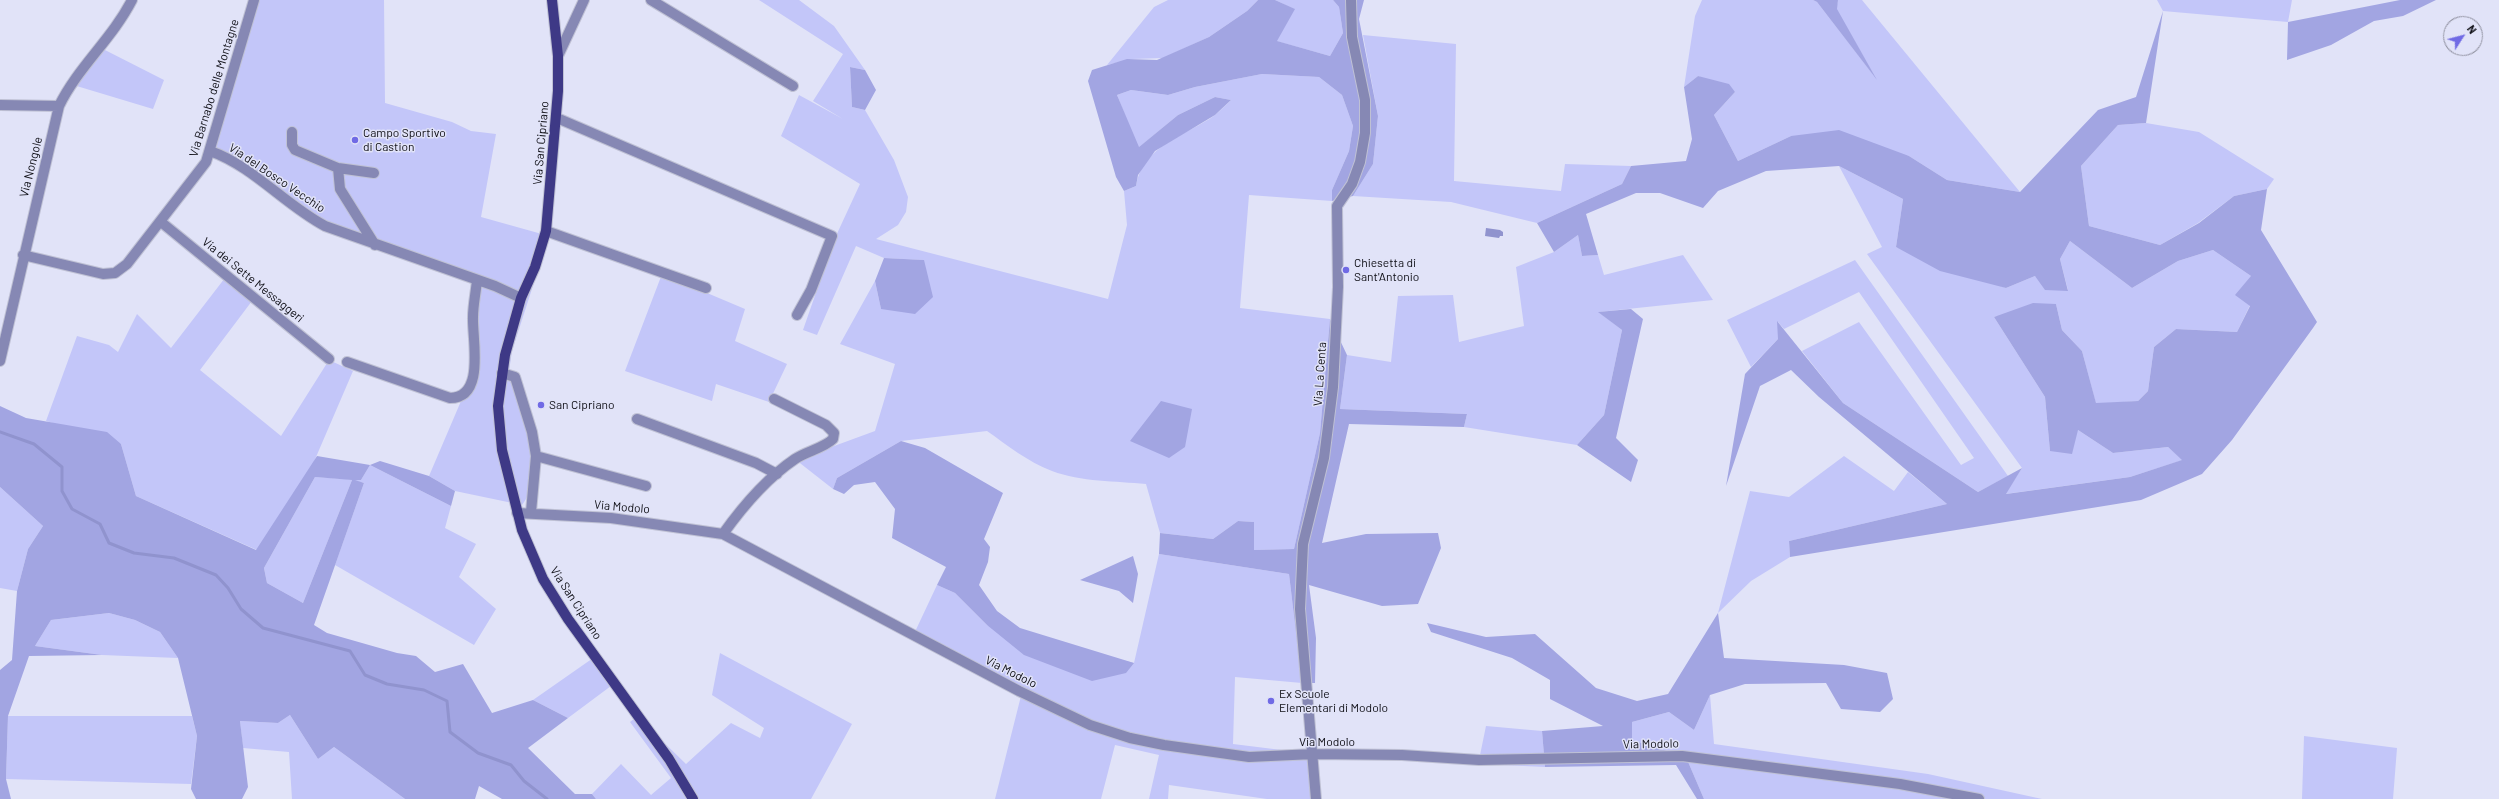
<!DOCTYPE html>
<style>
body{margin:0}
#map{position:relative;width:2499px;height:799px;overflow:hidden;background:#e1e3f8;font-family:Barlow,sans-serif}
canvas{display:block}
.north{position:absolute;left:2443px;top:16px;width:40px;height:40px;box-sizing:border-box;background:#e1e3f8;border:1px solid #8d8e9d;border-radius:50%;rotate:54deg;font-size:11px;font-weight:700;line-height:16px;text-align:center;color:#0e0e15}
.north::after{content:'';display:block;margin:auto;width:14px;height:18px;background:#706ae5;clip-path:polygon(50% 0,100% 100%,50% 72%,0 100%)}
</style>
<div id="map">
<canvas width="2499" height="799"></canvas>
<div class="north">N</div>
</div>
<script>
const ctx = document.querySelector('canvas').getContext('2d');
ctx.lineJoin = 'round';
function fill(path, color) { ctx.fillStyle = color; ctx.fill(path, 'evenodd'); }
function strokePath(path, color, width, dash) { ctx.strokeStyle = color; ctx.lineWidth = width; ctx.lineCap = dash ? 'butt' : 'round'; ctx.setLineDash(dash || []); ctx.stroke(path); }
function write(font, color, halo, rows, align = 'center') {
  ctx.font = font + ' Barlow,sans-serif'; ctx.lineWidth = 3; ctx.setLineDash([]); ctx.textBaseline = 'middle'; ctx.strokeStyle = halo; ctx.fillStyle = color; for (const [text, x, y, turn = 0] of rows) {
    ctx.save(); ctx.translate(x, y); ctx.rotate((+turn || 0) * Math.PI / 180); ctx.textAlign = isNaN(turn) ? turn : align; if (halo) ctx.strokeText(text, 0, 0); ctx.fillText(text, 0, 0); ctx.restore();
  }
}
fill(new Path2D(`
 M252,0h132l1,103 67,19 19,9 25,3 -15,83 68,19 -37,115 -4,27h3c10,31 35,100 11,127l-67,-14 -26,-15 44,-103 5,-92 -153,-54 -111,-81z
 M759,0h40l35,26 31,44 -15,-3 2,40 13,3 29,50 14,37 -2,15 -8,13 -22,14 232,60 19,-74 -3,-34 12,-5c6,-41 52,-51 79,-71 6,-5 11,-10 16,-15l-16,-3 -37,18 -40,33 -21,-53 14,-5 37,5 27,-8 67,-13 57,3 23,18 11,31 -4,25 -17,39v11l-83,-6 -9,113 90,11 -10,114 -26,116 -40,1v-28l-16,-1 -25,18 -53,-6 -14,-49c-30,-3 -65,-2 -94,-13 -24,-9 -45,-26 -65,-40l-86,10 -64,37 -4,11 -37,-29 79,-29 20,-67 -55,-20 35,-63 6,28 43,-49 -40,-2 -28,-12 -39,89 -14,-5 32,-92 25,-54 -79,-48 18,-41 44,24 -30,-18 30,-47z
 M1168,0h90l-11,11 -38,26 -46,21 -31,1 -25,6 47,-58z
 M1275,0h58l6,7 4,26 -13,23 -54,-15 18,-32z
 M1702,0h111l4,2 58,75 -39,-68 2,-9h24l158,192 -73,-12 -38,-24 -118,-20 -53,25 -24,-46 21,-23 -37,-16 -14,11 11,-71z
 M2157,0h135l-4,22 -125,-11z
 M1363,35l93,9 -2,137 107,10 4,-27 66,2 -9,18 -85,39 -86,-21 -98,-6 20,-32 5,-48z
 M103,49l61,31 -11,29 -83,-25z
 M2146,123l53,9 75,47 -7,10 -33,7 -36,27 -38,22 -71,-19 -8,-60 37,-41z
 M1839,166l64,33 -7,48 110,41 29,-12 33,14 -8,-31 10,-18 62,47 46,-27 35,-11 38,26 -1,29 -13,27 -61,-3 -22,18 -6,44 -10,10 -42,3 -14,-53 -20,-21 -6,-26 -62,13 51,80 5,54 28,-21 35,23 55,-6 15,13 -53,17 -125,17 17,-26 -155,-214 15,-7z
 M1578,235l4,21 16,-1 6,20 79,-20 30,45 -114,12 23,18 -18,85 -27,30 -113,-18 3,-13 -127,-5 7,-54 44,7 7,-66 55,-1 6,47 65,-16 -8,-59 38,-15z
 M1855,260l153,216 -30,16 -135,-89 -41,-52 57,-29 102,143 13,-7 -115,-166 -75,37 -6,-7v17l-27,28 -24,-47z
 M228,274l27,23 -55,73 81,66 48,-76 24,11 -40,93 -56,86 -121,-54 -15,-52 -75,-23 31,-85 32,9 9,7 19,-38 34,34z
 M662,274l83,35 -10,32 52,23 -18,38 -53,-18 -4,17 -87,-30z
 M1844,456l50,35 14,-19 39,32 -158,37 1,16 -39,24 -33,32 32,-122 39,6z
 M370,465l81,41 -6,22 31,16 -17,33 37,32 -22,36 -139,-80 29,-82 -12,-3 -49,123 -36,-20 -3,-15 51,-91 46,3z
 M0,487l43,39 -15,23 -11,42 -17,-3z
 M1159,554l130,20 13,109 -67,-6 -2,67 81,10 2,45h-49l-98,-14 -1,14h-19l10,-44 -44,-10 -14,54h-106l27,-107 -109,-56 24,-51 18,8 32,32 147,38z
 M109,613l26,7 25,12 18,26 -76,-3 -67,-9 16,-26z
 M720,653l132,71 -41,75h-215l-4,-5 29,-30 30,31 20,-17 -41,-56 9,-7 8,11 39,38 45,-41 29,15 4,-10 -52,-33z
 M596,656l19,27 -47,35 -35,-18z
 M1710,695l4,49 214,30 114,25h-338l-18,-42 -54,-17v-18l37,-10 25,18z
 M290,715l28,44 16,-12 71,52h-113l-3,-47 -46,-4 -3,-27 38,2z
 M8,716h184l5,20 -6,48 -185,-5z
 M1486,726l56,5 3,36 -63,-3 -3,-4z
 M2304,736l93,12 -4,51h-91z`), '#c3c6f9');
fill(new Path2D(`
 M1258,0h17l20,9 -18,32 53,15 13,-23 -4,-26 -6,-7h31l-5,19 19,97 -5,48 -20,32 -21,5v-11l17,-39 4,-25 -11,-31 -23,-18 -57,-3 -67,13 -27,8 -37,-5 -14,5 22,52 39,-32 37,-18 16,3 -16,15 -60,36 -17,24 -2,11 -12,5 -8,-14 -28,-96 4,-11 35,-11 30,1 52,-23 38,-26z
 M1813,0h25l-1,9 40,71 -60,-78z
 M2400,0h36l-33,16 -29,5 -43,24 -44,15 1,-38z
 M2163,11l-17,112 -28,2 -37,41 8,60 71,19 39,-22 35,-27 33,-7 -6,41 56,92 -4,6 -81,112 -30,34 -61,26 -351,57 -1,-16 158,-37 -128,-107 -28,-27 -31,16 -34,100 19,-112 33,-35 -1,-18 66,82 135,89 44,-24 -16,26 124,-17 52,-17 -14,-13 -55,6 -35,-23 -6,24 -22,-3 -5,-54 -51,-80 39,-14 23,1 6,26 20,21 14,52 42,-2 10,-10 6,-44 22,-18 61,3 13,-26 -15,-11 16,-19 -38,-26 -35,11 -46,27 -62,-47 -10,18 8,32 -23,-1 -10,-14 -29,12 -66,-17 -44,-24 7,-48 -64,-33 -73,5 -48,20 -15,17 -43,-15h-24l-50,21 12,41 -16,1 -4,-21 -24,17 -17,-29 85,-39 9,-18 55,-5 6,-22 -8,-52 14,-11 31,8 6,8 -21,23 24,46 53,-25 48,-6 70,26 38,24 73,12 78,-82 38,-13z
 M850,67l15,3 11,20 -11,20 -13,-3z
 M884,258l40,2 9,37 -18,17 -34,-5 -6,-28z
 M1631,309l12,10 -27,119 22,22 -7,22 -54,-37 27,-30 18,-85 -24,-18z
 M1330,319l17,36 -7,54 127,5 -3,13 -115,-3 -27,119 44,-9 72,-1 3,15 -23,56 -36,2 -73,-21 7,53 -1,45h-13l-13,-109 -130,-20 1,-21 53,6 25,-18 16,1v28l40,-1 26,-116z
 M1161,401l31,8 -7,38 -16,11 -39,-17z
 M0,406l26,12 81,14 14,12 15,52 120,54 61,-94 53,9 10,-4 49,15 26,15 -4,15 -81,-41 -9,15h-6l9,3 -50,142 13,8 70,20 19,3 19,16 28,-8 29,49 41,-13 35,18 -40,30 47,46h17l4,5h-94l-23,-13 -4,13h-70l-71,-52 -16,12 -28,-44 -12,8 -38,-2 8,66 -6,12h-46l-5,-10 6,-53 -19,-78 -18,-26 -25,-12 -26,-7 -58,7 -16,26 67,9 -73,1 -21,60 -2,63 5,20h-11v-129l12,-10 5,-69 11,-42 15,-23 -43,-39zM315,477l37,3 -49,123 -36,-20 -3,-15z
 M901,441l24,7 78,45 -19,46 6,8 -2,15 -9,23 18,26 23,17 114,35 -8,10 -34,8 -68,-26 -37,-30 -32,-32 -18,-8 9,-18 -54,-29 3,-29 -20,-27 -21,3 -10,9 -11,-5 4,-11z
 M1133,556l5,18 -5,29 -14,-12 -39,-11z
 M1718,613l6,45 120,7 43,8 6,26 -13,13 -39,-3 -15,-26 -81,1 -35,11 -16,35 -25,-18 -37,10v18l54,17 18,42h-7l-21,-34 -131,2 -3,-36 61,-5 -53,-27v-19l-38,-22 -81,-26 -4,-9 59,14 49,-3 61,54 41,13 31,-7z`), '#a2a5e2');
fill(new Path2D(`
 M1486,228l14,2 3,2v4h-3l-1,2 -14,-2z`), '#9093ce');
strokePath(new Path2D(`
 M0,432l34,12 28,23v24l10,18 28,15 9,19 25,10 40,5 42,17 12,13 13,21 22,19 87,23 15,24 22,9 37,6 23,11 3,31 28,21 33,12 13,16 23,18`), '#9093ce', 3);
const minor = new Path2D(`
 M651,0l142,86
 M558,56l26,-56
 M0,105l59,1
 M557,118l275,118 -21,54 -14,25
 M292,132v13l3,5 43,18
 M210,151c43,15 75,54 115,75l170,60 26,12
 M374,173l-36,-5 2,21 35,56
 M161,222l168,137
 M546,231l160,57
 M23,255l80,19 12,-1 12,-9 79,-102 48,-162
 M0,361l59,-255c19,-39 53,-67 73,-106
 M347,362l103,36c36,0 22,-59 23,-81 0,-12 3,-25 4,-37
 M502,373l13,4 17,55 4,24 -5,56
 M637,419l119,44 21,11
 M536,456l110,30
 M517,513l94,5 112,16 296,157 71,34 40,13 34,7 85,12 65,-3 88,1 77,5 203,-4 218,28 79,15
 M723,534c20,-28 44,-56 72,-75 12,-8 29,-11 38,-20l1,-6 -8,-8 -52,-26
 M1316,799l-16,-190 3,-65 21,-86 9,-71 5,-100 -1,-81 15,-22 8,-22 5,-29v-33l-13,-63 -1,-37`);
const major = new Path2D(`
 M552,0l6,56v35l-12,140 -11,36 -14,31 -16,57 -7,51 4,44 20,80 21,49 25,40 101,140 24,40`);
strokePath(minor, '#bfc1d4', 12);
strokePath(major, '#bfc1d4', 12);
strokePath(minor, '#8688b4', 10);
strokePath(major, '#3e3986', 10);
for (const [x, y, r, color] of [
 [355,140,4,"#706ae5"],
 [1346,270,4,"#706ae5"],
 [541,405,4,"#706ae5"],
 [1271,701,4,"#706ae5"]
]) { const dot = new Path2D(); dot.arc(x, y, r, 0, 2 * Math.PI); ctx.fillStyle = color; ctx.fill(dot); strokePath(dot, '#e1e3f8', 1.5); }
write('12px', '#0e0e15', '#e1e3f8', [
 ["Via Barnabo delle Montagne",214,88,-73],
 ["Via San Cipriano",541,143,-85],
 ["Via Nongole",31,167,-76],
 ["Via del Bosco Vecchio",277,178,34],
 ["Via dei Sette Messaggeri",253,280,39],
 ["Via La Centa",1320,374,-86],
 ["Via Modolo",622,507,5],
 ["Via San Cipriano",576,603,57],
 ["Via Modolo",1011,672,27],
 ["Via Modolo",1327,742],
 ["Via Modolo",1651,744,-1]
]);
write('12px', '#0e0e15', '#e1e3f8', [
 ["Campo Sportivo",363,133],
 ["di Castion",363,147],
 ["Chiesetta di",1354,263],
 ["Sant'Antonio",1354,277],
 ["San Cipriano",549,405],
 ["Ex Scuole",1279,694],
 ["Elementari di Modolo",1279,708]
], 'left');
</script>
